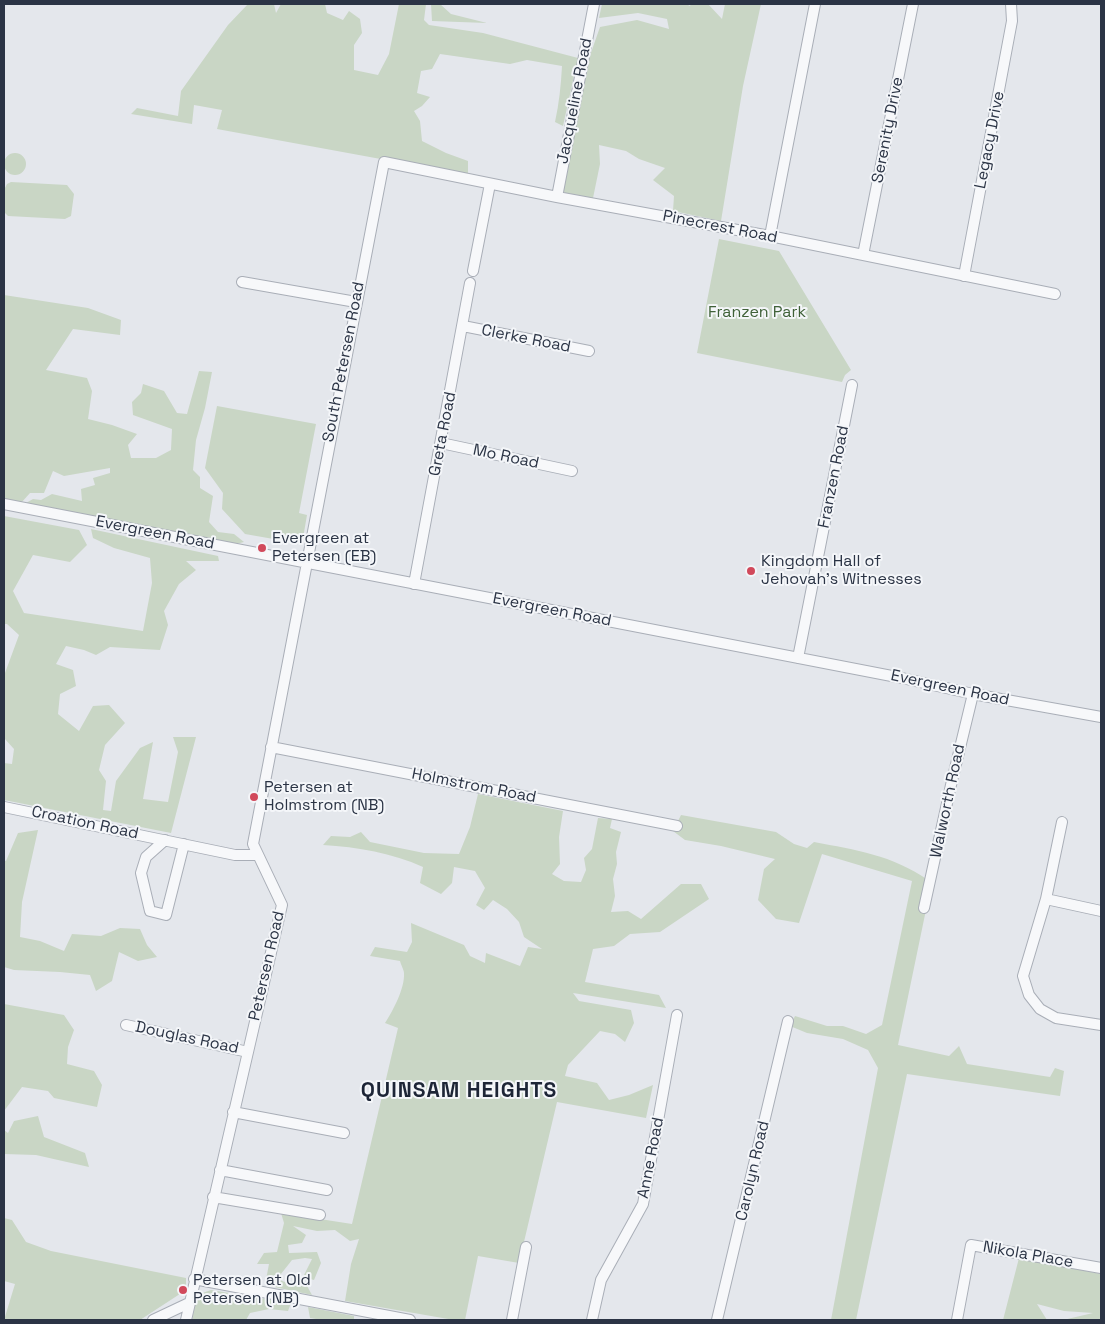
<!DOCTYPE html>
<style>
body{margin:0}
#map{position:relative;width:1105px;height:1324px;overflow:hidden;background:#e4e7ec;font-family:"Space Grotesk",sans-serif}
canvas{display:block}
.frame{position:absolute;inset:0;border:5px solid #2b3445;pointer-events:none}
</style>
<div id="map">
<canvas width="1105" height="1324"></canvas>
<div class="frame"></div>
</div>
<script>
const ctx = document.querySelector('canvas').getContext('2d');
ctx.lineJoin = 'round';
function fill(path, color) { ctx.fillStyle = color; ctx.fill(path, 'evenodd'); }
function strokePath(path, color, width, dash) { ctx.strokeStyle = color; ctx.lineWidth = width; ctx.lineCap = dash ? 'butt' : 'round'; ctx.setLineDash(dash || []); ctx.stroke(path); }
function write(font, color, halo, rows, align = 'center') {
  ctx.font = font + ' "Space Grotesk",sans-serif'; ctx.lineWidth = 4; ctx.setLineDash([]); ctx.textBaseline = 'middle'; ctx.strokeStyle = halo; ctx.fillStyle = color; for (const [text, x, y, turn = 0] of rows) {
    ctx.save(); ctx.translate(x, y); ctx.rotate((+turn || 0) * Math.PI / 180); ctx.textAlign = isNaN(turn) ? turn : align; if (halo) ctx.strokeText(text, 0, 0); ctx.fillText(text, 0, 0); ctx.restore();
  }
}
fill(new Path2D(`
 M248,4h26l2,9 5,-9h44l2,9 16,7 6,-9 11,8 2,14 -8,12v25l24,5 11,-21 10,-50h27l-2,16 5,5 54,8 95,25 -15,68 -8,-4c4,-18 6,-37 7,-56l-35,-6 -17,4 -70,-10 -8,15 -11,2 -4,22 13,4 -8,9 -8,5 6,10 2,20 24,12 22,8v14l-251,-46 5,-19 -28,-5 -2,19 -61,-10 6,-6 41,8 3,-25 47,-66z
 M431,4h9l11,10 36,9 -55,-2z
 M602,4h86l1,2 4,-2h15l14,15 3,-15h36l-18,82 -22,135 -48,-10 1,-15 -21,-16 12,-12 -26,-9 -13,-8 -27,-6 1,19 -7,34 -32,-6 26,-128 13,-37 37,-7 32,9 -2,-10 -29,-6 -39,5z
 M4 164a11 11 0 1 1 22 0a11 11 0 1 1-22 0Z
 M11,182l56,3 7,9 -3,22 -6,3 -57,-3 -4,-4v-22l3,-6z
 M719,239l60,12 72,119 -6,5 -3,7 -145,-29z
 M4,295l84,13 33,12 -1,15 -47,-6 -27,41 41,8 5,13 -4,28 24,6 25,9 -9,11 3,13h25l15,-8 1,-21 -39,-14 -1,-13 9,-9 2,-9 21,7 13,22 10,1 12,-43 13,1 -7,36 -9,32 -3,30 7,7v11l13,8 -4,26 9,10 16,2 10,8 -12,3 -206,-42 7,-4 8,1 11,-6 30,7 -1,-12 14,-4 -2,-7 17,-5v-5l-46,8 -11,-5 -9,22h-14l-9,10 -17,-3z
 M217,406l99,18 -17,89 8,2 -5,29 -57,-10 -23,-25 1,-16 -18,-25z
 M4,516l75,14 8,15 -17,17 -37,-7 -20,36 11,22 119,18 9,-48 -2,-25 -36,-10 -21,-10 -2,-9 127,27 1,5h-33l10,9 -17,14 -15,27 4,14 -8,25 -50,-3 -14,8 -12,-5 -18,-4 -10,18 17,6 3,16 -16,8 -2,20 21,17 14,-25 16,-1 16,18 -20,22 -6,25 7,11 -3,29 8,1 5,-30 24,-33 13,-6 -10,57 25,3 10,-50 -5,-15h23l-25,96 -167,-33v-37l8,1 2,-15 -10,-11 1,-65 14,-38 -12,-11h-3z
 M478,794l85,17 -4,26 1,27 -8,10 12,7 17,1 5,-12 -2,-12 8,-9 6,-31 14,1 -2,9 11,4 -5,20 1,12 -4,15 2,17 -4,16 17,-1 13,8 40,-35h20l8,15 -49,33 -30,2 -16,12 -21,3 -8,33 74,13 7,13 -93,-15 6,8 52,9 3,13 -9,19 -10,-8 -15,-3 -32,34 -3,11 32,7 12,17 20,-5 24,-10 -7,33 -89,-16 -38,161 -41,-7 -13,64h-11l-109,-19 6,-37 8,-25 -9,2 -15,-11 -18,1 -24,-5 13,9 -4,8 -14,2 1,8 28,-1 4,11 -7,17 -11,-3 9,-18 -7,-1 -13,2 -15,19 16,6 14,1 5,9 -47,-10 4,-21h-12l7,-11 13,-1 7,-29 -3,-10 71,11 46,-196 -13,-5c8,-12 20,-35 19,-50 0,-3 -3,-8 -4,-12l-30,-5 5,-9 32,5 5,-10 -1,-19 53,22 6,11 15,7 1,-10 34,13 8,-19 14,2 -18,-12 -5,-15 -12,-13 -14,-9 -9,10 -8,-5 9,-17 -10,-17 -21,-4 -2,16 -11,11 -21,-11 3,-16c-31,-14 -65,-20 -100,-22l8,-9 19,1 11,-5 9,10 54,11 35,1 11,-27z
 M681,815l95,17 18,12 13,4 7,-6c42,8 78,13 114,38l-1,25 -29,140 51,11 10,-10 8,18 83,13 5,-9 9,3 -4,25 -153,-22 -51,246h-25l47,-252 -10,-18 -25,-11 -36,-6 -17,-7 5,-10 32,10h16l23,8 16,-9 30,-144 -90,-27 -23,69 -23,-4 -18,-19 6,-31 11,-10 -54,-13 -36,-6 -12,-9z
 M38,830l-16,72 -2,35 20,4 24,10 8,-17 29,2 19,-8 20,1 7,16 10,12 -19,4 -19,-9 -7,29 -16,10 -6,-16 -30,-3 -46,-2 -10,-3v-107l2,1 12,-28z
 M4,1004l60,11 10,15 -6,17 -1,17 27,7 8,14 -5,22 -43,-9 -6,-7 -26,-4 -18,24z
 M38,1116l6,21 41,16 4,14 -53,-12 -32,-1v-24l4,3 6,-12z
 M4,1218l8,2 14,22 25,9 135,27v12l-46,30h-136l11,-36 -11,-3z
 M1019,1258l82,16v46h-38l30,-7 -29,-2 -27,-7 10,16h-44z
 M211,1290l80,13 -3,8 -19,-2 -19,4 -4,7h-54l5,-25z
 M308,1307l46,9v4h-32l-12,-2z`), '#c9d6c5');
const minor = new Path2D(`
 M557,197l37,-193
 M770,236l45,-232
 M863,255l50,-251
 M473,271l17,-87
 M964,276l48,-255 -1,-17
 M242,282l114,20
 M463,326l126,25
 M441,443l131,28
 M4,504l898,174 71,16 128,23
 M414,584l56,-301
 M798,658l54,-273
 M271,747l406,79
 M4,807l231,48h23
 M1062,822l-16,77 -23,77 6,19 11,14 16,9 45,7
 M165,840l-19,17 -5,16 9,38 16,4 18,-71
 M1046,899l55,12
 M924,908l27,-123 22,-91
 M126,1025l122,27
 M233,1112l111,21
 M220,1170l107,20
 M213,1197l107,18
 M194,1279l216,41
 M153,1320l36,-17
 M186,1320l96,-415 -29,-61 131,-682 173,35 213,39 285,58
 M512,1320l14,-73
 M592,1320l9,-40 42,-76 34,-189
 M717,1320l71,-299
 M957,1320l14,-75 130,23`);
strokePath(minor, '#a9aeb7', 12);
strokePath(minor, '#f7f8fa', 10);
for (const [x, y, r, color] of [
 [262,548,5,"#d1495b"],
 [751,571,5,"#d1495b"],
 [254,797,5,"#d1495b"],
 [183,1290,5,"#d1495b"]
]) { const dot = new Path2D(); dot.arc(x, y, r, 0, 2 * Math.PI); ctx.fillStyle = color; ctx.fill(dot); strokePath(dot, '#f4f6f9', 2); }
write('16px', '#2b3445', '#f4f6f9', [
 ["Jacqueline Road",575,101,-79],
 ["Serenity Drive",888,130,-79],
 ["Legacy Drive",990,140,-79],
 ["Pinecrest Road",720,227,11],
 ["Clerke Road",526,339,11],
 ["South Petersen Road",344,362,-79],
 ["Greta Road",443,434,-79],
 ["Mo Road",506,457,12],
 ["Franzen Road",834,477,-79],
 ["Evergreen Road",155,533,11],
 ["Evergreen Road",552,610,11],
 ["Evergreen Road",950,688,12],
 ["Holmstrom Road",474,786,11],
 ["Walworth Road",948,801,-78],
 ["Croation Road",85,823,12],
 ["Petersen Road",267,966,-77],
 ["Douglas Road",187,1038,12],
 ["Anne Road",651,1158,-79],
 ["Carolyn Road",753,1171,-77],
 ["Nikola Place",1028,1255,10]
]);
write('16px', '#3f6138', '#f4f6f9', [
 ["Franzen Park",757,313]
]);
write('16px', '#2b3445', '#f4f6f9', [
 ["Evergreen at",272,539],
 ["Petersen (EB)",272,557],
 ["Kingdom Hall of",761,562],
 ["Jehovah's Witnesses",761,580],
 ["Petersen at",264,788],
 ["Holmstrom (NB)",264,806],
 ["Petersen at Old",193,1281],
 ["Petersen (NB)",193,1299]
], 'left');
ctx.letterSpacing = '1px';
write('bold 21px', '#1d2536', '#f4f6f9', [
 ["QUINSAM HEIGHTS",459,1091]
]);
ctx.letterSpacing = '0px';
</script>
